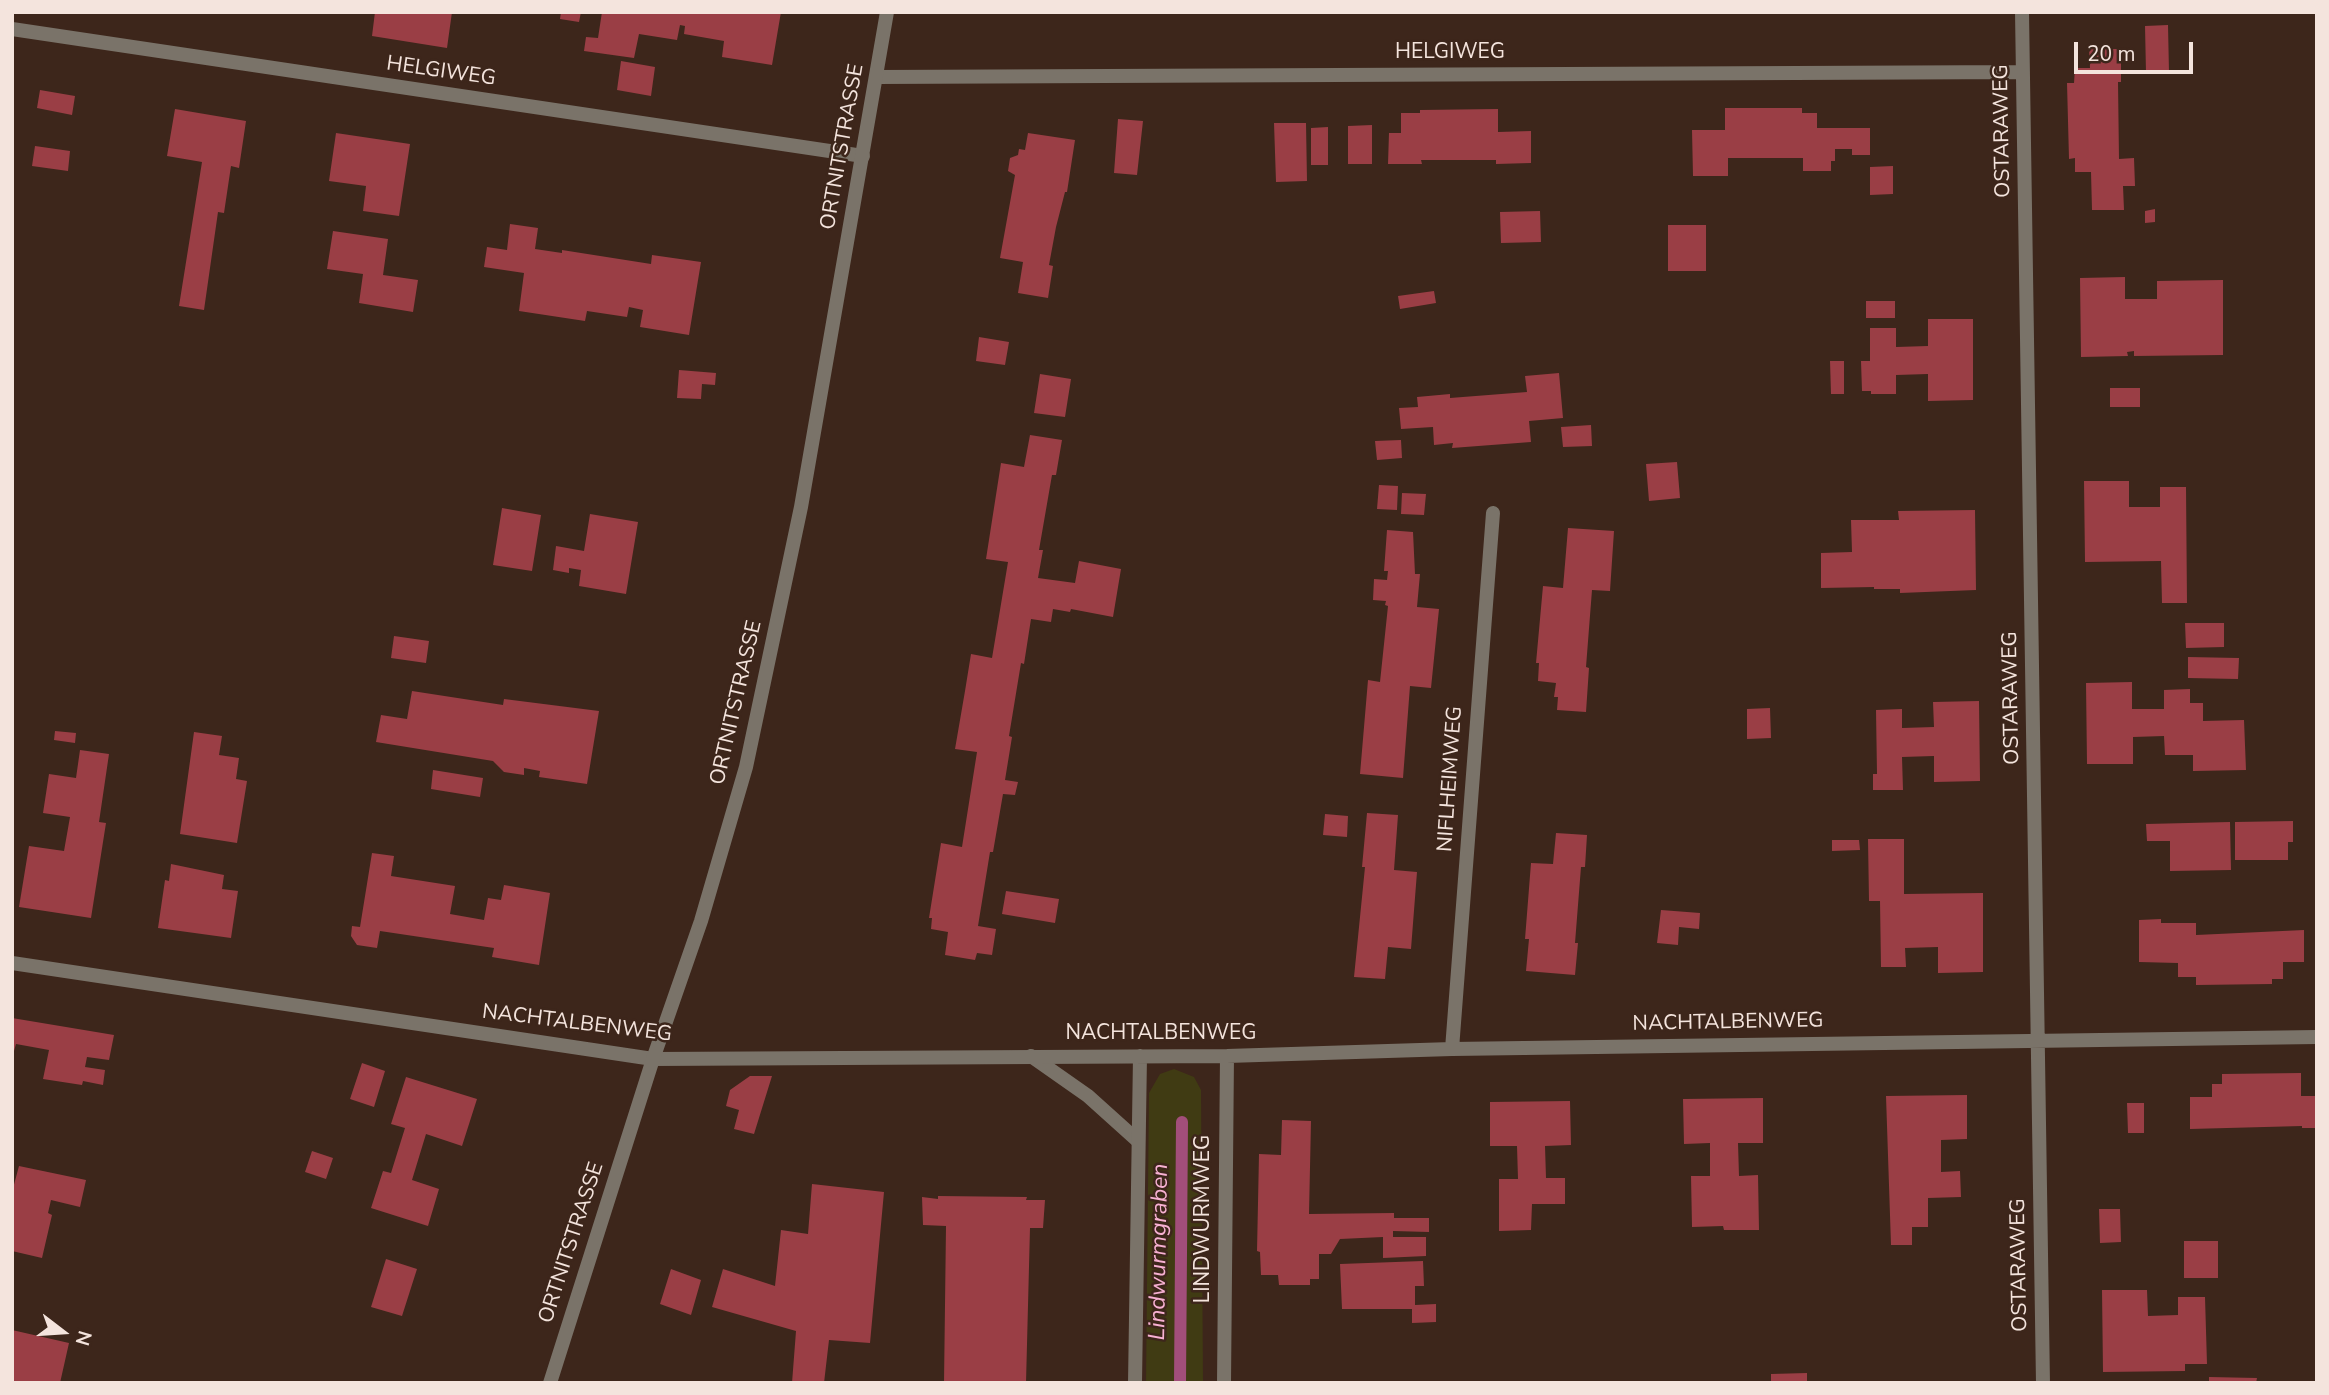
<!DOCTYPE html>
<style>
body{margin:0}
#map{position:relative;width:2329px;height:1395px;overflow:hidden;background:#3d261b;font-family:"Nunito Sans",sans-serif}
canvas{display:block}
.frame{position:absolute;inset:0;border:14px solid #f4e4dd;pointer-events:none}
.north{position:absolute;left:28px;top:1297px;width:70px;height:70px;-webkit-text-stroke:5px #3d261b;paint-order:stroke;rotate:107deg;font-size:19px;font-weight:700;line-height:28px;text-align:center;color:#f4e4dd}
.north::after{content:'';display:block;margin:auto;width:24px;height:32px;background:#f4e4dd;clip-path:polygon(50% 0,100% 100%,50% 72%,0 100%)}
.scale{position:absolute;left:2074px;top:42px;width:119px;height:32px;box-sizing:border-box;border:4px solid #f4e4dd;border-top:0;padding-left:9px;font-size:21px;line-height:24px;white-space:nowrap;color:#f4e4dd;-webkit-text-stroke:5px #3d261b;paint-order:stroke}
</style>
<div id="map">
<canvas width="2329" height="1395"></canvas>
<div class="frame"></div>
<div class="north">N</div>
<div class="scale">20 m</div>
</div>
<script>
const ctx = document.querySelector('canvas').getContext('2d');
ctx.lineJoin = 'round';
function fill(path, color) { ctx.fillStyle = color; ctx.fill(path, 'evenodd'); }
function strokePath(path, color, width, dash) { ctx.strokeStyle = color; ctx.lineWidth = width; ctx.lineCap = dash ? 'butt' : 'round'; ctx.setLineDash(dash || []); ctx.stroke(path); }
function write(font, color, halo, rows, align = 'center') {
  ctx.font = font + ' "Nunito Sans",sans-serif'; ctx.lineWidth = 5; ctx.setLineDash([]); ctx.textBaseline = 'middle'; ctx.strokeStyle = halo; ctx.fillStyle = color; for (const [text, x, y, turn = 0] of rows) {
    ctx.save(); ctx.translate(x, y); ctx.rotate((+turn || 0) * Math.PI / 180); ctx.textAlign = isNaN(turn) ? turn : align; if (halo) ctx.strokeText(text, 0, 0); ctx.fillText(text, 0, 0); ctx.restore();
  }
}
fill(new Path2D(`
 M1174,1069l20,8 7,13 2,293h-57l3,-290 11,-19z`), '#403b13');
strokePath(new Path2D(`
 M1180,1383l2,-261`), '#a24e7a', 12);
fill(new Path2D(`
 M375,12h77l-5,36 -75,-12z
 M561,12h20l-2,10 -19,-3z
 M602,12h179l-9,53 -50,-8 2,-16 -40,-7 1,-8 -5,-1 -3,15 -38,-6 -5,24 -50,-7 2,-14 12,1z
 M2168,25l1,47 -23,1 -1,-47z
 M2089,49h32v33h-3l1,77 15,-1 1,28h-12l1,24h-32l-1,-38h-16v-14l-6,1 -2,-76h7l1,-15h15z
 M621,61l34,6 -4,29 -34,-6z
 M40,90l35,6 -3,19 -35,-7z
 M1725,108h77v5h15v15h53v27h-18v-6h-17v12h-4v10h-28v-13h-75v18h-35l-1,-46h33z
 M175,109l71,12 -7,47 -8,-2 -7,47 -6,-1 -14,98 -25,-4 23,-144 -35,-6z
 M1498,109v23l33,-1v32l-35,1v-4h-75l1,4h-34l1,-31h12v-20h19v-3z
 M1118,119l25,2 -6,54 -23,-2z
 M1274,123h32l1,58 -31,1z
 M1372,125v39h-24v-38z
 M1328,127v38h-17v-37z
 M336,133l74,11 -11,72 -36,-5 3,-25 -37,-5z
 M1028,133l47,7 -8,52h-2l-9,35 -7,38 4,1 -5,32 -30,-5 5,-31 -23,-4 15,-83 -7,-4 2,-13 8,-3 1,-6 6,1z
 M35,146l35,5 -2,20 -36,-5z
 M1893,166v28l-23,1v-28z
 M2155,209v13l-10,1v-12z
 M1540,211l1,31 -40,1 -1,-31z
 M510,224l28,4 -3,21 27,4v-3l89,14 1,-9 49,7 -12,73 -49,-8 3,-17 -14,-3 -2,10 -40,-6 -2,10 -66,-10 5,-38 -40,-6 3,-20 20,3z
 M1668,225h38v46h-38z
 M333,231l55,8 -5,36 35,5 -5,32 -54,-9 4,-29 -36,-5z
 M2125,277v22h32v-18l66,-1v75l-89,1v-5l-7,1 1,4 -47,1 -1,-79z
 M1434,291l2,12 -36,6 -2,-13z
 M1866,301h29v17h-29z
 M1928,319h45v81l-45,1v-27l-32,1v19h-25v-3h-9l-1,-30h9v-33h26v19l32,-1z
 M979,337l30,5 -4,23 -29,-4z
 M1830,361h14v33h-13z
 M679,370l37,3 -1,12 -13,-1 -1,15 -24,-1z
 M1559,373l4,45 -34,3 2,21 -79,6 1,-5 -19,2 -1,-18 -32,2 -2,-21 19,-1 -1,-10 33,-3v4l77,-6 -2,-16z
 M1040,374l31,5 -6,38 -31,-4z
 M2110,388h30v19h-30z
 M1591,425l1,21 -29,1 -2,-20z
 M1030,435l32,5 -6,35h-4l-13,75h4l-5,28 37,5 4,-22 42,8 -8,48 -42,-8 -1,3 -17,-3 -2,13 -20,-3 -7,45 -3,-1 -12,73 3,1 -7,43 13,2 -3,13 -12,-1 -10,58h-3l-12,74 18,3 -4,26 -15,-2 -2,7 -30,-5 3,-23 -17,-3 1,-11h-3l12,-75 21,4 15,-95 -22,-3 10,-58 6,-37 21,4 16,-96 -22,-3 15,-96 23,4z
 M1401,440l1,18 -25,2 -2,-19z
 M1677,462l3,36 -31,3 -3,-37z
 M2084,481h45v26h31v-20h26l1,116h-25l-1,-42 -76,1z
 M1379,485l19,1 -1,24 -20,-1z
 M1402,493l24,1 -2,21 -23,-1z
 M502,508l39,7 -9,56 -39,-6z
 M1975,510l1,80 -76,3v-4h-26v-2l-53,1v-35l31,-1 -1,-32h48l-1,-9z
 M590,514l48,8 -12,72 -47,-8 2,-16 -12,-2v5l-16,-3 3,-24 28,5z
 M1568,528l46,3 -4,60 -18,-1 -6,77 3,1 -3,44 -29,-2 1,-13h-4l2,-14 -18,-2 1,-18h-3l7,-77 20,2z
 M1387,530l26,2 2,42h5l-3,33 22,2 -8,79 -21,-2 -7,92 -43,-4 8,-94 12,2 8,-76 -3,-1 1,-4 -13,-1 1,-21 13,1 1,-9h-4z
 M2185,623h39v24l-38,1z
 M394,636l35,5 -3,22 -35,-5z
 M2188,657l51,1 -1,21 -50,-1z
 M2132,682v27h32v-19l26,-1v14h13v18l41,-1 2,50 -53,1v-16h-28l-1,-19 -31,1v27h-46l-1,-81z
 M412,691l91,14 1,-6 95,12 -12,73 -48,-7 1,-6 -16,-3v7l-20,-3 -11,-11 -117,-19 5,-27 26,4z
 M1979,701l1,80 -46,1v-26l-32,1 1,33h-30v-16h4l-1,-64 26,-1v19l32,-1 -1,-25z
 M1770,708l1,30 -24,1v-30z
 M55,731l21,2 -1,10 -21,-3z
 M194,732l28,4 -3,19 20,3 -3,21 11,2 -10,62 -57,-9z
 M80,750l29,4 -10,68 7,1 -15,95 -72,-11 10,-61 35,5 6,-34 -27,-4 6,-39 27,4z
 M433,770l50,8 -3,19 -49,-8z
 M1367,813l31,2 -4,55 23,2 -6,77 -23,-2 -3,32 -31,-2 11,-110h-3z
 M1325,814l23,2 -1,21 -24,-2z
 M2293,821v21h-5v18h-53v-38z
 M2230,822l1,48 -61,1v-30h-23l-1,-17z
 M1556,833l31,2 -2,32h-4l-6,76h3l-3,32 -49,-4 3,-32h-4l6,-76 22,1z
 M1868,839h36v55l79,-1v79l-45,1v-26l-33,1 1,19h-25l-1,-66h-11z
 M1832,840h27l1,10 -28,1z
 M372,853l22,3 -3,20 64,10 -5,28 34,6 4,-22 13,2 3,-15 46,8 -11,72 -47,-8 2,-9 -114,-17 -3,17 -20,-3 -6,-9 1,-10 8,1z
 M171,864l53,11 -2,14 16,2 -7,47 -73,-10 7,-48 4,1z
 M1006,891l53,8 -4,24 -53,-9z
 M1661,910l39,3 -1,16 -20,-2 -1,18 -21,-2z
 M2161,919v4h35v12l108,-5v32h-21v17h-11v5l-76,1v-8h-18v-14l-39,-1v-42z
 M12,1018l102,17 -5,25 -22,-3 -2,10 20,3 -2,15 -20,-4 -1,4 -39,-6 6,-29 -33,-6 -4,14z
 M362,1063l23,8 -11,36 -24,-8z
 M2301,1073v23h16v32h-15v-2l-112,3v-32h22v-13h10v-10z
 M750,1076h22l-18,58 -20,-5 5,-19 -13,-4 4,-16z
 M406,1077l71,22 -15,47 -36,-12 -14,46 27,9 -11,37 -57,-18 12,-37 8,2 14,-45 -14,-4z
 M1967,1095v44l-26,1v32l19,-1 1,26 -33,1v29h-16v18h-21l-5,-149z
 M1763,1098v45h-25l1,33 19,-1 1,55h-35l-1,-4 -31,1 -1,-51h19v-33l-26,1 -1,-45z
 M1570,1101l1,44 -26,1 1,32h19v26h-33l-1,26 -32,1v-52h19l-1,-33h-27v-44z
 M2127,1103h17v30h-16z
 M1282,1120l29,1 -2,93 85,-1v5h35v14l-36,-1v6h33v19l-43,2v-21l-43,2 -9,15h-12v25h-9v6h-31l-1,-10h-17l-1,-23 -3,-1 2,-97 22,1z
 M312,1151l21,7 -7,21 -21,-7z
 M19,1166l67,14 -6,27 -29,-7 -3,13 4,2 -10,43 -30,-7v-59z
 M812,1184l72,8 -14,151 -41,-3 -5,43h-32l4,-52 -84,-24 11,-38 52,17 6,-56 27,4z
 M938,1196l89,1 -1,3h19l-2,28h-13l-4,155h-82l2,-157 -23,-1 -1,-28 16,2z
 M2099,1209h21l1,33 -21,1z
 M2184,1241h34v37h-34z
 M386,1259l31,10 -15,47 -31,-9z
 M1423,1261l1,25h-9v19l21,-1v18l-24,1v-14h-70l-2,-45z
 M671,1269l30,11 -10,35 -31,-11z
 M2102,1290h45l1,26 30,-1v-18h27l2,67h-22v7l-82,1z
 M12,1330l57,13 -9,40h-48z
 M1807,1373v10h-36v-9z
 M2209,1377l48,1 -1,5h-47z`), '#9a3e45');
strokePath(new Path2D(`
 M1031,1056l57,40 50,45`), '#7a7369', 14);
strokePath(new Path2D(`
 M2022,12l21,1371
 M12,29l851,127
 M877,77l1146,-5
 M12,963l641,96 574,-3 225,-7 865,-12
 M1452,1049l41,-536
 M1135,1383l5,-327
 M1224,1383l3,-327`), '#7a7369', 14);
strokePath(new Path2D(`
 M550,1383l103,-324 48,-138 45,-154 55,-260 86,-495`), '#7a7369', 14);
write('21px', '#f4e4dd', '#3d261b', [
 ["HELGIWEG",1450,53],
 ["HELGIWEG",441,72,8],
 ["OSTARAWEG",2003,131,-91],
 ["ORTNITSTRASSE",843,147,-80],
 ["OSTARAWEG",2012,698,-91],
 ["ORTNITSTRASSE",737,703,-77],
 ["NIFLHEIMWEG",1451,779,-86],
 ["NACHTALBENWEG",1728,1023,-1],
 ["NACHTALBENWEG",577,1024,7],
 ["NACHTALBENWEG",1161,1034],
 ["LINDWURMWEG",1204,1219,-90],
 ["ORTNITSTRASSE",572,1243,-72],
 ["OSTARAWEG",2020,1265,-91]
]);
write('italic 23px', '#f7b1d2', '#3d261b', [
 ["Lindwurmgraben",1160,1252,-89]
]);
</script>
